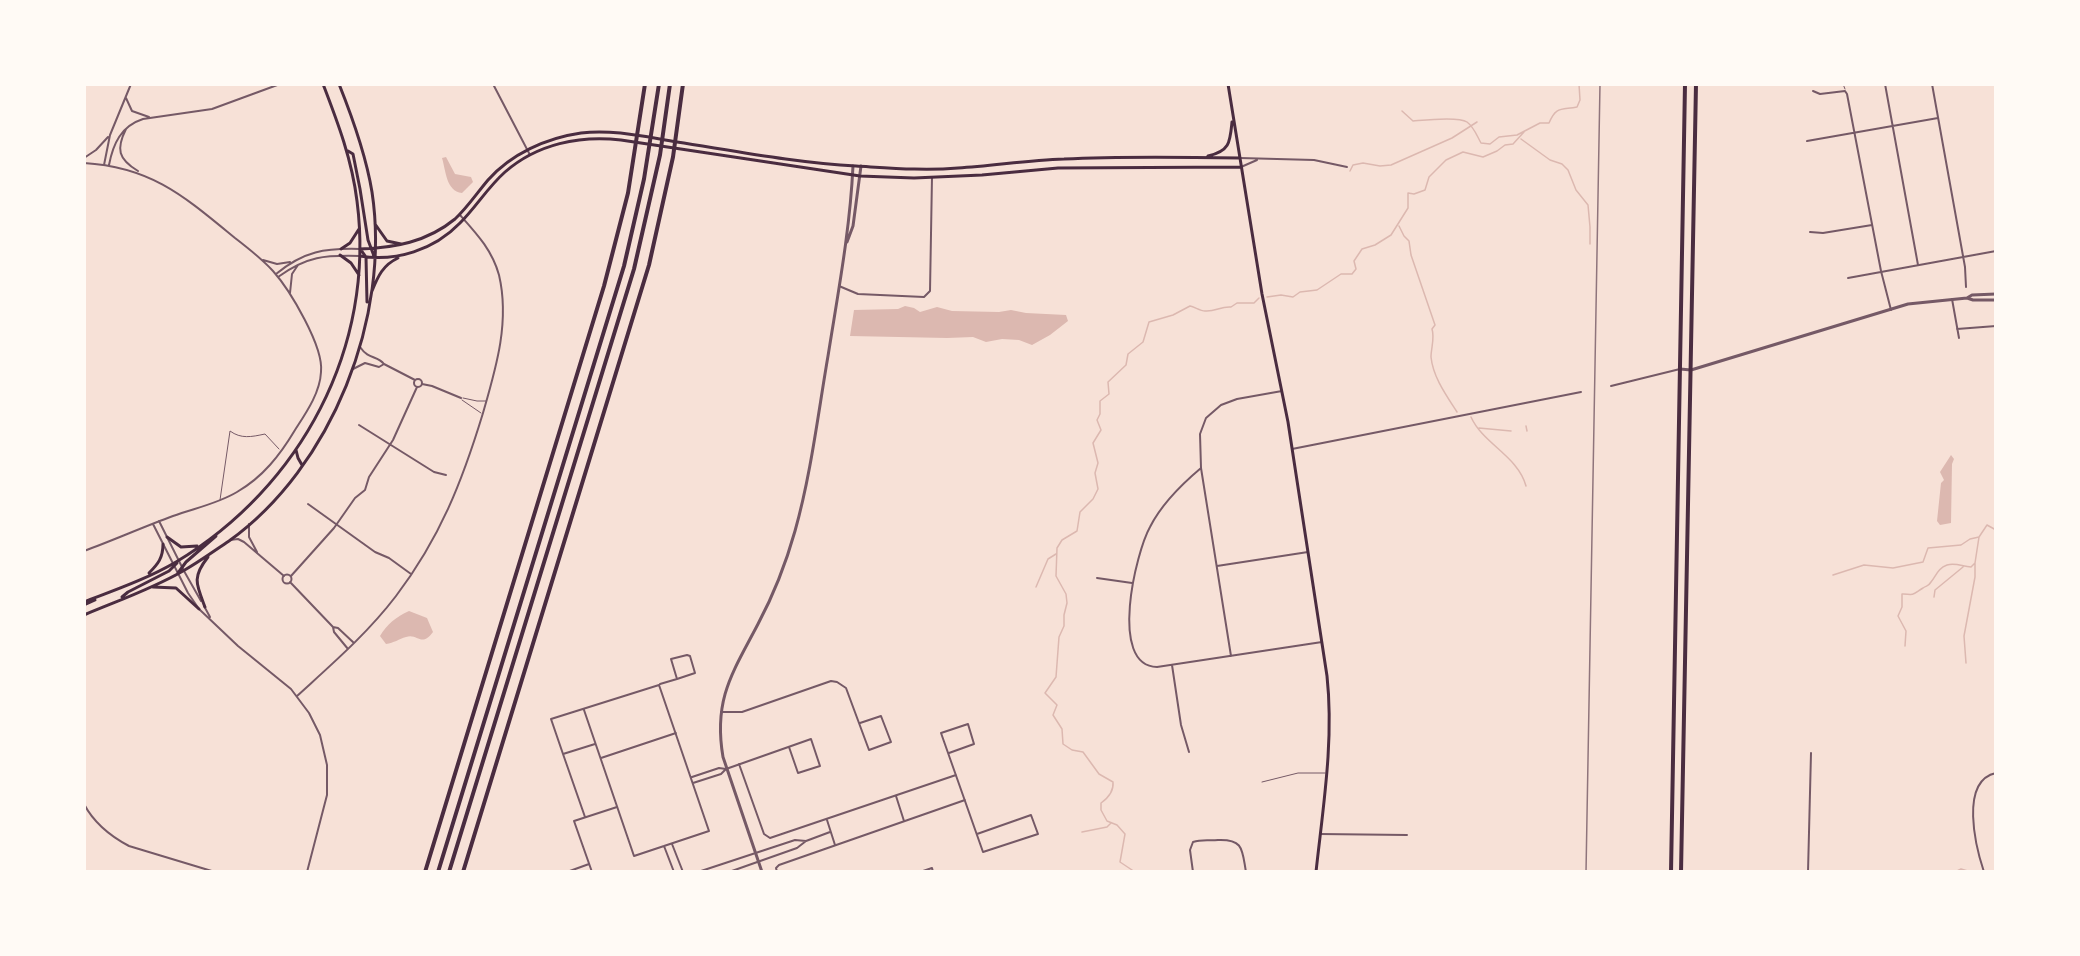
<!DOCTYPE html>
<style>
body{margin:0}
#map{position:relative;width:2080px;height:956px;overflow:hidden;background:#f7e1d7;font-family:Arial,sans-serif}
canvas{display:block}
.frame{position:absolute;inset:0;border:86px solid #fffaf5;pointer-events:none}
</style>
<div id="map">
<canvas width="2080" height="956"></canvas>
<div class="frame"></div>
</div>
<script>
const ctx = document.querySelector('canvas').getContext('2d');
ctx.lineJoin = 'round';
function fill(path, color) { ctx.fillStyle = color; ctx.fill(path, 'evenodd'); }
function strokePath(path, color, width, dash) { ctx.strokeStyle = color; ctx.lineWidth = width; ctx.lineCap = dash ? 'butt' : 'round'; ctx.setLineDash(dash || []); ctx.stroke(path); }
fill(new Path2D(`
 M446,157l9,17 16,3 2,5 -11,11c-16,-2 -16,-22 -20,-35z
 M905,306l9,2 6,4 17,-5 15,4 47,1 12,-2 15,3 40,2 2,6 -18,14 -18,10 -13,-5 -17,-1 -16,3 -13,-5 -26,1 -97,-2 4,-26 44,-1z
 M1951,455l3,4 -2,5 -1,59 -11,2 -3,-4 4,-38 3,-3 -4,-8z
 M409,611l18,7 6,14c-12,16 -15,1 -27,5 -7,2 -12,6 -20,7l-6,-8c7,-12 16,-19 29,-25z`), '#dcb8b0');
strokePath(new Path2D(`
 M1402,111l11,10c12,-1 45,-5 54,1 7,5 10,14 14,21l9,1 9,-7 18,-2 23,-12h9c7,-17 12,-13 28,-16l3,-7 -1,-16
 M1521,139l29,21 12,4 6,6 8,20 12,15 2,22v17
 M1350,171l3,-6 10,-2 17,3 11,-1 61,-27 25,-16
 M1399,226l5,10 5,5 2,14 24,70 -3,4c3,9 -1,19 -1,28 2,20 15,38 26,55
 M1267,297l14,-2 12,2 7,-5 17,-2 24,-16h11l4,-5 -2,-8 8,-12 13,-4 16,-10 17,-27v-15l6,1 11,-4 4,-13 17,-17 17,-8 20,5 14,-6 8,-6 8,-1 11,-12
 M1471,417c12,27 47,39 55,69
 M1526,426l1,5
 M1479,428l32,3
 M1833,575l31,-10 29,3 30,-6 5,-14 33,-3 9,-6 9,-2
 M1036,587l12,-28 8,-5
 M1934,597l1,-7 28,-23
 M1905,646l1,-15 -8,-15 4,-9v-13c14,1 10,1 21,-6 4,-3 5,-1 8,-6 5,-6 7,-14 16,-17 9,-3 16,2 24,2l4,-4
 M1966,663l-2,-27 11,-59v-14l4,-26 8,-12 9,5
 M1082,832l25,-5 4,-4
 M1135,872l-15,-10 5,-28 -8,-9 -10,-4 -6,-11v-7c7,-5 13,-11 12,-21l-14,-8 -16,-22 -11,-2 -9,-6 -1,-15 -9,-14 4,-10 -12,-12 11,-16 3,-40 5,-11v-11l3,-12 -1,-9 -10,-18 1,-28 5,-8 15,-9 3,-19 13,-13 5,-10 -3,-16 3,-10 -5,-20 8,-13 -4,-10 3,-6v-13l9,-7 -1,-12 18,-17 2,-11 15,-12 6,-20 24,-7 17,-9c5,1 10,5 15,5 10,1 16,-5 26,-4l6,-4h17l5,-5
 M1955,872l6,-3 10,3`), '#dcb8b0', 1.5);
strokePath(new Path2D(`
 M1843,84l2,5
 M463,398l14,3h9
 M462,400l19,13
 M220,500l10,-69c11,8 21,6 35,3l14,15
 M1262,782l36,-9h27`), '#755966', 1);
strokePath(new Path2D(`
 M493,84l37,71
 M1885,84l33,181
 M1932,84l33,183 1,20
 M1813,91l7,3 25,-3 2,3 34,177 10,39
 M126,98l6,13 17,6
 M126,129c-10,20 -8,30 12,42
 M1807,141l131,-23
 M84,158l12,-8 12,-13
 M1240,158l74,2 33,7
 M84,163c68,4 101,34 151,75 13,10 27,21 38,33 17,19 51,76 48,101 -1,21 -15,41 -26,58 -15,25 -32,47 -58,62 -20,12 -42,16 -64,24 -30,11 -59,24 -89,35
 M104,165l6,-30 21,-51
 M109,165c4,-21 12,-39 34,-46l69,-10 68,-25
 M1241,167l16,-7
 M1810,232l13,1 49,-8
 M263,260l14,4 13,-2
 M276,274c28,-23 49,-26 84,-25
 M278,277c29,-21 47,-22 82,-21
 M1848,278l148,-27
 M839,286l19,8 66,3 6,-6 2,-114
 M290,293l2,-19 6,-9
 M1952,299l7,39
 M1957,329l39,-3
 M360,347c9,13 17,8 24,17l31,16
 M353,369l12,-6 14,4 5,-3
 M414 383a4 4 0 1 1 8 0a4 4 0 1 1-8 0Z
 M422,384l10,2 29,12
 M1611,386l69,-17
 M359,425l75,47 12,3
 M1292,449l289,-57
 M1201,468c-19,16 -40,37 -51,59 -14,25 -42,139 7,140l165,-25
 M308,504l67,48 14,6 22,16
 M159,521l25,50 17,30
 M153,524l35,69 11,16 39,37 53,43 18,24 11,22 7,30v30l-20,77
 M249,524v13l8,15
 M230,540l8,-1 6,3 40,34
 M1217,566l91,-14
 M282.5 579a4.5 4.5 0 1 1 9 0a4.5 4.5 0 1 1-9 0Z
 M291,576l43,-48 21,-30 10,-8 4,-13 24,-37 24,-53
 M1097,578l35,5
 M290,582l43,45
 M204,606l6,11
 M348,649l-14,-17 -1,-5 5,1 16,15
 M687,655l3,1 5,17 -18,6 -6,-20z
 M1231,656l-30,-188 -1,-34 6,-16 15,-13 16,-6 45,-8
 M1172,665l9,60 8,27
 M660,684l17,-5
 M297,696c35,-32 70,-62 99,-100 44,-58 66,-114 87,-183 13,-45 27,-91 16,-138 -7,-25 -22,-41 -39,-60
 M584,710l50,146 75,-25 -50,-146 -108,34 12,35 32,-10
 M721,712h21l89,-31 6,1 9,6 23,62 22,-8 -10,-26 -21,7
 M949,753l25,-9 -6,-20 -27,9 42,119 55,-18 -7,-19 -54,19
 M563,754l22,63
 M601,758l75,-25
 M739,764l25,70 6,4 186,-63
 M692,777l27,-9 7,1
 M693,783l28,-9 5,-5 85,-30 9,27 -22,7 -9,-26
 M896,796l8,25
 M84,804c10,19 26,32 45,42l86,26
 M827,820l8,25
 M1320,834l87,1
 M672,844l11,28
 M664,846l10,26
 M567,872l22,-8
 M592,872l-18,-51 43,-14
 M698,872l97,-32 11,1
 M729,872l68,-24 9,-7 24,-9
 M777,872l-1,-4 3,-3 186,-65
 M920,872l12,-4 1,4
 M1193,872l-3,-22 3,-8c9,-3 16,-1 25,-2 26,-1 24,10 28,32
 M1808,872l3,-119
 M1984,872c-8,-24 -25,-91 12,-99`), '#755966', 2);
strokePath(new Path2D(`
 M847,242l6,-16 8,-60
 M1967,298l6,2h23
 M1680,369l11,1 217,-66 59,-6 5,-3 24,-1
 M762,872l-39,-115c-10,-58 10,-85 35,-133 16,-30 28,-61 37,-93 16,-57 23,-117 33,-175 10,-63 22,-126 25,-190`), '#755966', 3);
strokePath(new Path2D(`
 M1228,84l34,210 26,128 39,254c7,65 -4,131 -11,196
 M348,151l5,3 7,35 8,51 6,16
 M1208,156c22,-5 22,-14 24,-34
 M375,224l12,17 14,3
 M341,249l9,-6 9,-14
 M360,249c34,-1 67,-7 95,-30 12,-11 22,-26 33,-39 23,-26 58,-42 93,-47 32,-4 65,4 96,9 58,9 121,21 179,24 34,2 68,5 102,2 35,-2 70,-8 106,-9 58,-3 117,-2 176,-1
 M361,250l5,7 1,45
 M340,255l11,8 8,12
 M360,256c36,6 74,-6 100,-33 16,-16 28,-36 45,-51 32,-28 75,-37 116,-32l239,36 54,2 68,-3 76,-7 183,-1
 M372,291c6,-15 11,-26 26,-33
 M296,450l2,8 4,7
 M167,537l14,10 16,-1
 M149,573c9,-9 14,-15 14,-29
 M178,573l8,-11 30,-26
 M153,587l23,1 23,21
 M122,597l6,-5 41,-21 8,-8
 M84,602c31,-12 63,-23 92,-40 125,-75 200,-215 181,-361 -5,-41 -19,-78 -34,-117
 M84,605l11,-5
 M205,607c-9,-23 -13,-30 3,-50
 M84,615c33,-14 68,-26 99,-44 16,-9 31,-20 46,-30 103,-74 162,-224 143,-349 -6,-37 -19,-73 -33,-108`), '#4a2c40', 3);
strokePath(new Path2D(`
 M1671,872l14,-788
 M1681,872l15,-788`), '#4a2c40', 4);
strokePath(new Path2D(`
 M425,872l179,-586 24,-93 17,-109
 M438,872l186,-606 20,-87 15,-95
 M449,872l185,-603 26,-114 10,-71
 M463,872l186,-607 24,-108 10,-73`), '#4a2c40', 4);
strokePath(new Path2D(`
 M1586,872l14,-788`), '#8f747c', 1.5);
</script>
